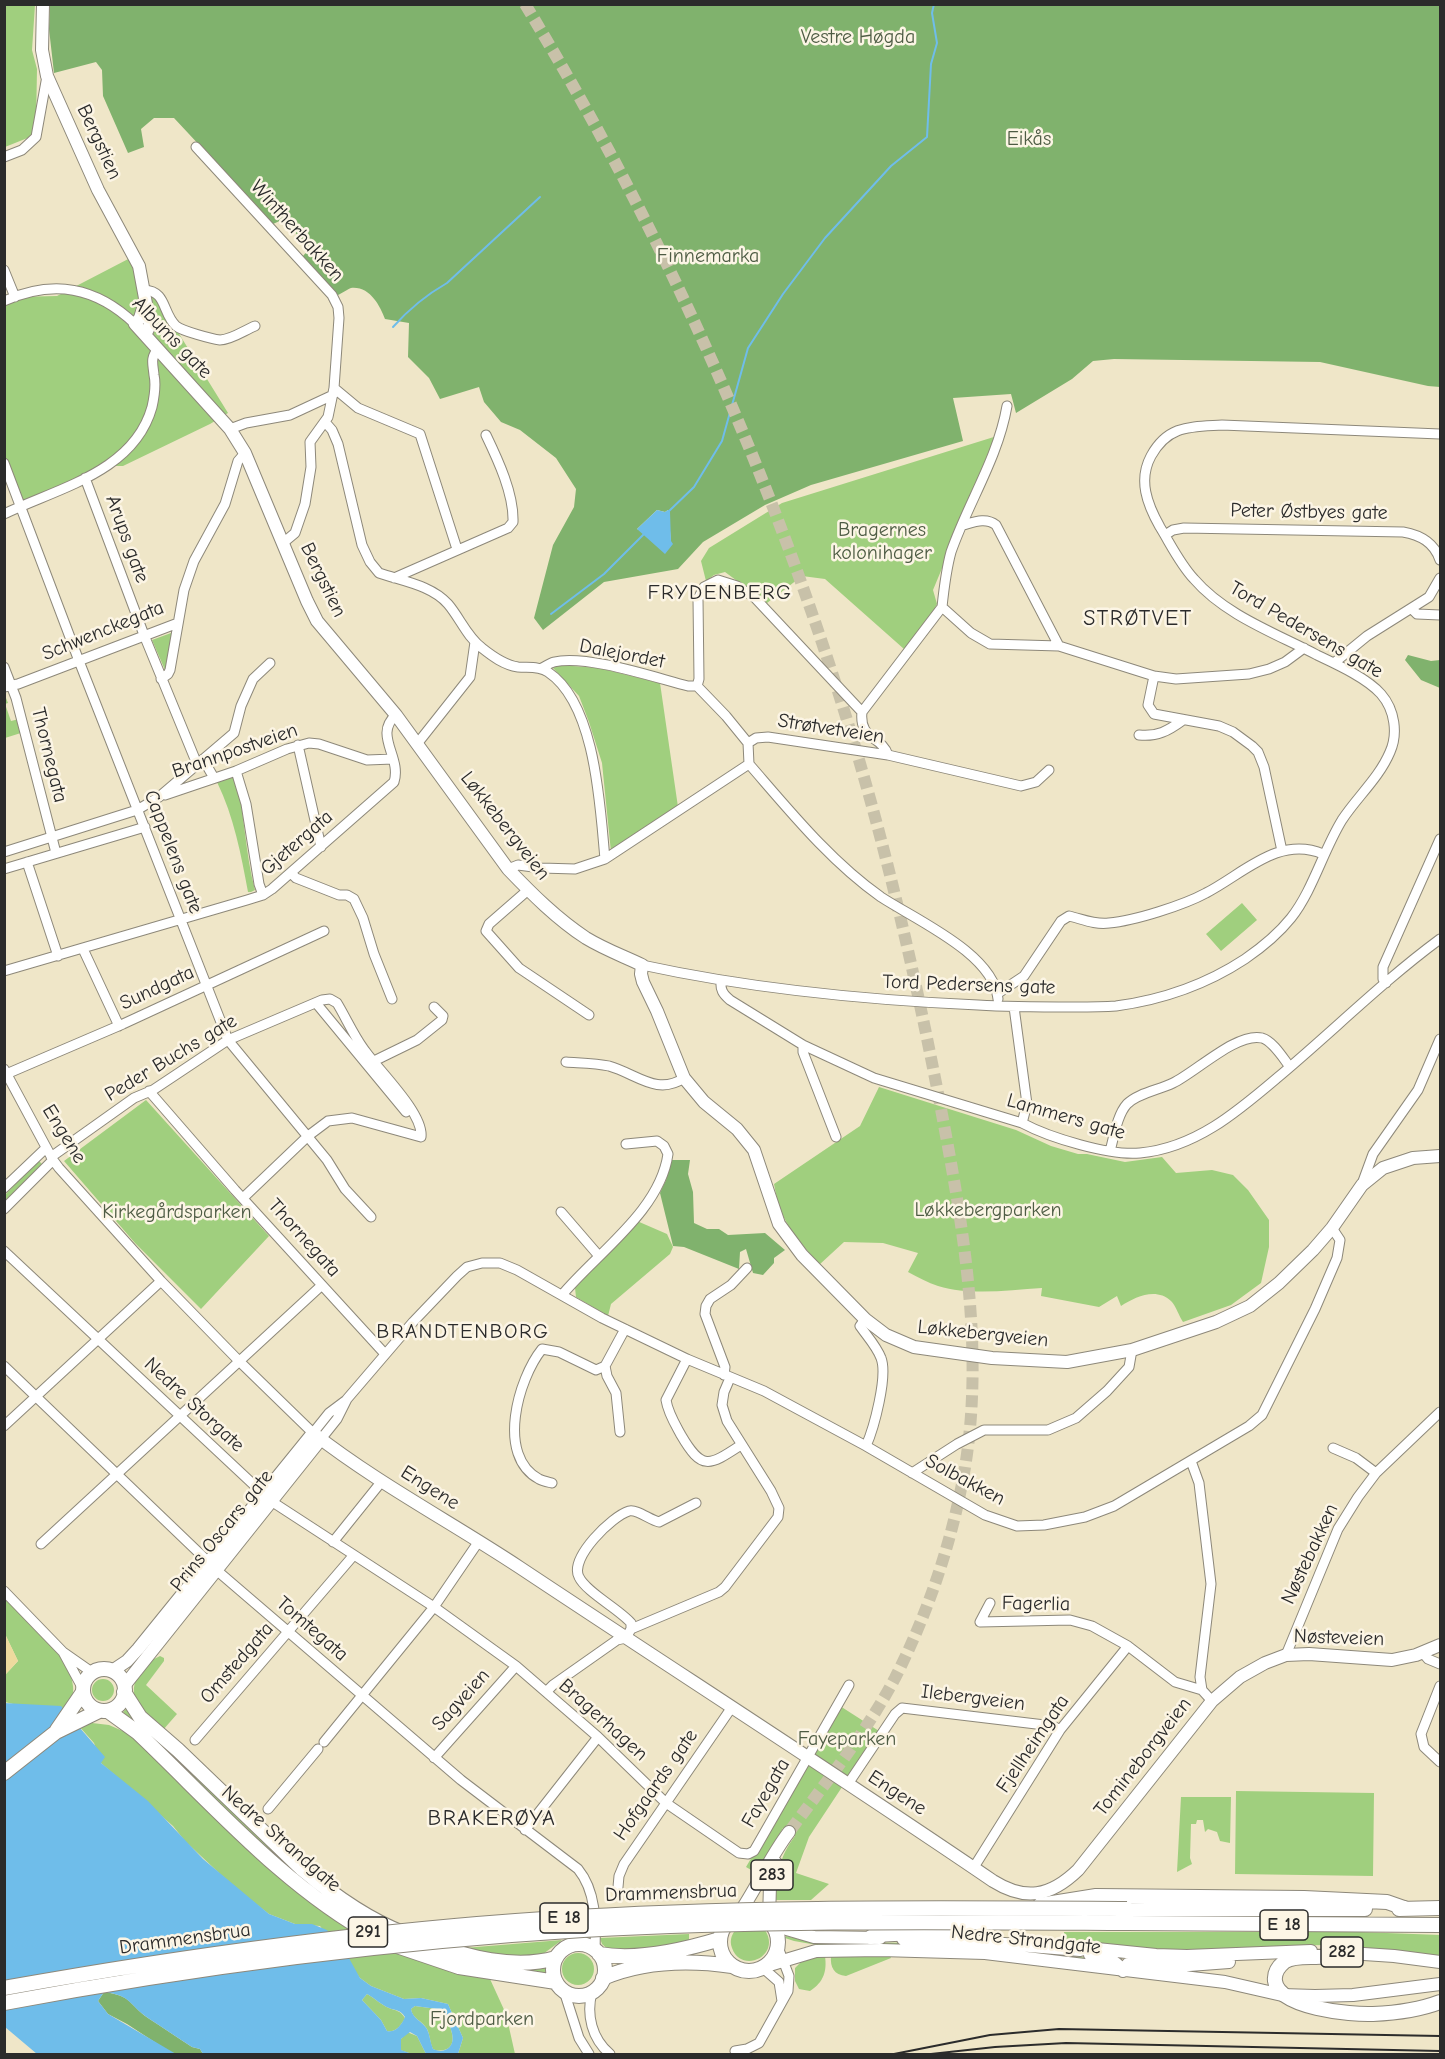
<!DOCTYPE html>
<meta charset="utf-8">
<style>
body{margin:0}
#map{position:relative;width:1445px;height:2059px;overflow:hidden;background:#efe6c8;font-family:"Comic Neue",sans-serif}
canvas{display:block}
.frame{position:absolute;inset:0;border:6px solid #2b2b2b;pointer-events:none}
</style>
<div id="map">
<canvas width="1445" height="2059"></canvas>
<div class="frame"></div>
</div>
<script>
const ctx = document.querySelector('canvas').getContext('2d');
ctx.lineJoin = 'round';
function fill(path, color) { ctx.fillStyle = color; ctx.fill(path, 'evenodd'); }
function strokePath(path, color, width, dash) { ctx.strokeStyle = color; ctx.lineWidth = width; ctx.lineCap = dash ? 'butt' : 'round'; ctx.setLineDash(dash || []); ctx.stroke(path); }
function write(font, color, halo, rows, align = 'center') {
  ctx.font = font + ' "Comic Neue",sans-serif'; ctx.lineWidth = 5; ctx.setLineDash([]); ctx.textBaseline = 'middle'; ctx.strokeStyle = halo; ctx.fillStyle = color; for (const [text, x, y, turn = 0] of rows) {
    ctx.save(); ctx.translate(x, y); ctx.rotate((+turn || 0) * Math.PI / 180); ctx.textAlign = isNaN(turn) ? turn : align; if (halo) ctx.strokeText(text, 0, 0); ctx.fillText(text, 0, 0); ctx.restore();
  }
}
fill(new Path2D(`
 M4,5h31l-3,45 5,19 -1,56 -6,12 -25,10z
 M134,256l10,34h8l76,123 -18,11 -87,42h-14l-89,40 -15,-43v-162l10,-4 42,-1z
 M997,436l-64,154 4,14 -8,15 -25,30 -79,-70 -23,-3 -35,27 -42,-31 -11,3 -8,6 -5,-20 8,-13 73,-45z
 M171,633l3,1 -7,36h-2l-13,-30z
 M559,665l40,3 61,15 18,124 -67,45 -9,-89 -13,-41 -10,-26 -26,-28z
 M6,698l2,5 -3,1 6,17 8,-2 5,13 -19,6 -1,-39z
 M230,777l6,2c9,36 9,74 19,111l-4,2h-3c-7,-38 -14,-75 -31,-110z
 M1242,903l15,17 -36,31 -15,-17z
 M879,1087l137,43 35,16 27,8h9l38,8 37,-5 14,16 36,-3 21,5 15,15 21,30v27l-8,36 -30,22 -48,17c-4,-6 -7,-16 -12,-21 -15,-14 -36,-4 -50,5l-4,-10 -18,11 -58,-11 1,-8c-34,2 -70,8 -104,-2 -10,-3 -20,-9 -30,-14l10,-19 -35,-10 -39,-1 -25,23 -27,-33 -13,-23 -5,-25 86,-58z
 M146,1100l123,136 -68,73 -66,-66 -71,-82z
 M38,1160l5,5 -38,39v-9z
 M637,1221l30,13 6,13 -3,7 -59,50 -3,12 -32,-19 -1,-9z
 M4,1598c21,21 67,57 69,88 1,8 -2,15 -5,23l-55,-5 -8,-2v-27l13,-14 -13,-27z
 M160,1656l4,2v3l-18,24 31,29 -14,16c-18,-15 -38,-29 -25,-56l2,2 12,-16z
 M92 1690a11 11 0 1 1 22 0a11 11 0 1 1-22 0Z
 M840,1706l39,25 -70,106 -13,36 33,11 -18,16h-37c3,-25 5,-43 21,-64l-12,-8 -25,46 -12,-7z
 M126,1709l7,9 30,26 91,88 147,106 144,29 1,7 -78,-10 -71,-24 -33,-16 -73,-51 -48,-45 -120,-116z
 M92,1723l17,2 23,10 137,132 134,88 34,12 53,12 16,35 9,40h-57l5,-16 -15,-34 -27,-6 -17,1 -33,-13 -11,-8 -40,-52 -25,-2 -26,-10 -34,-26 -50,-47 -12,-15 -72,-63 -7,-20 -16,-18z
 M1236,1791l138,2 -1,83 -138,-2z
 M1181,1797h50l-1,46 -10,-2 -3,-9 -9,-3 -3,3 -2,-12h-6l-1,4h-5l-1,34 2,6 -15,8z
 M762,1926c24,28 -20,50 -30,22 -3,-8 0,-15 6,-21z
 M1064,1932h296l80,3v22c-37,-5 -75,-11 -114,-12 -38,0 -76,4 -114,5 -49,1 -98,-4 -147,-10l-1,-1z
 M689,1934v7l-42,8 -37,2 -8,-7 -2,-6z
 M786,1936l26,6 125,1 163,16 7,4 -290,-18 -23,-4 -9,-3z
 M562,1940l-23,17h-26l-49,-9z
 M562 1969a16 16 0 1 1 32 0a16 16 0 1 1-32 0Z
 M890,1955l1,3 -45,18c-12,-1 -16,-9 -15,-20z
 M818,1956h7c2,15 -1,26 -15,35l-11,-2 -4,-8v-13l7,-7z
 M367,1994c8,4 14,11 22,14 7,3 11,2 16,10 -3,6 -9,15 -18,13l-6,-11 -19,-20z
 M415,2006l22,3 7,3c3,9 16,30 3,37 -5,2 -10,2 -14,0 -3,-6 -3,-14 -6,-20 -5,-9 -15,-10 -16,-20z
 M407,2032l10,4 9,18h-14l-12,-4 1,-11z`), '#a0cf7e');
fill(new Path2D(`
 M50,5h1390v382l-12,-1 -108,-24 -206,-3 -21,2 -21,18 -56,34 -5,-19 -58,4 10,43 -152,44 -46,20 -62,37 -25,27 -74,13 -61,48 -9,-12 19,-73 21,-38 2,-18 -20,-31 -36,-28 -19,-8 -17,-20 -5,-15 -39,12 -11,-21 -21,-21 1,-34 -24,-4c-5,-13 -15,-33 -34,-31 -3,1 -9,5 -13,7l-35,-39 6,-7 -25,-30 -11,5 -99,-106h-20l-13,11 3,18 -16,6 -25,-57 -1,-26 -6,-8 -42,11 -5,-44zM657,510l8,2 3,-2 3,31 -34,-12z
 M1408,655l23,6 9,-1v28l-19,-8 -16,-20z
 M671,1160h19l-2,14 5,18 1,31 13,6h12l9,6 37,-2 20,17 -11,8v5l-11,12 -10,-2 -7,-24 -6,3 -1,17 -55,-22 -11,-1 -13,-53 6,-13z
 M104,1992c29,4 24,12 44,26 15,10 29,19 44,29l8,2 3,5h-30l-46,-30 -19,-10 -10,-13z`), '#80b26d');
fill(new Path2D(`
 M5,1634l13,27 -13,14h-1z`), '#eeda9e');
fill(new Path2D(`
 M657,510l8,2 3,-2 2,2 1,29 2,3 -8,10 -28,-25z
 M4,1703l57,3 44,51 -4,6 47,38 55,58 66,55 26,10h17l15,6 18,21 15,27 11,8 33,13 17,-1 27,6 15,34 -5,16h-32l-9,-18 -7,-4 -9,7v11l11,4h-209l-3,-5 -8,-2c-15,-10 -29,-19 -44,-29 -19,-13 -17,-23 -44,-26l-6,9 10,13 68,40h-139l-32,-27zM367,1994c8,4 14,11 22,14 7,3 11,1 16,9 -3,7 -9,16 -18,14l-6,-11 -19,-20zM415,2006l22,3 7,3c3,10 16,29 3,37 -5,3 -9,2 -14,0 -3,-7 -3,-14 -6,-20 -5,-8 -15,-11 -16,-20z`), '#6fbdea');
strokePath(new Path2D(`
 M393,327c16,-18 33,-32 54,-44l93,-86
 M667,513l27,-26 28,-46 26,-93 35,-54 42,-56 66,-72 36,-29 4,-73 6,-21 -5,-30 2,-9
 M551,614l53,-40 41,-41`), '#6fbdea', 2);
strokePath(new Path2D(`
 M525,4c136,224 245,466 322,716 37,120 65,241 89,363 25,130 52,269 26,401 -13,67 -36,133 -67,194 -29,55 -69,104 -106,154`), '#c8c1a9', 12, [12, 6]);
const minor = new Path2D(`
 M196,147l136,148 6,12 1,11 -5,70 -6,29 -18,25 1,25 -6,37 -10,29 -12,10
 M4,157l18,-7 14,-13 11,-61
 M4,270l11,27
 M144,290c23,1 18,23 32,36 6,5 36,13 44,14 11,0 25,-10 35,-14
 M4,301c50,-22 92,-14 131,23
 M334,388l24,20 62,26 37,115
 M325,422l7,8 6,14 24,101 8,17 9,11c23,8 52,12 69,31 12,14 19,33 34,44 10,8 22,17 36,19 10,1 21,-1 30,5 48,32 52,135 57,187
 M230,429l16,-6 44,-8 43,-20
 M4,463l75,198 149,379 99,120 18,29 26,28
 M85,478l59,157 53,129
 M4,514c54,-26 130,-42 148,-107 2,-9 4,-23 2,-32 -1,-11 -4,-17 4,-26
 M963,525c11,-3 23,-8 33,0l63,121
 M1165,535l8,-5 11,-2 219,4c17,3 31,10 37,28
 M394,578l114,-50 5,-6c1,-28 -15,-62 -27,-87
 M942,607l29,26 19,11 69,2 95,30 22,3 73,-5 20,-5 16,-7 19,-14
 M1412,609l5,5 23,1
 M1334,663l33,-27 62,-39 11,-19
 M4,667l12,31 40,155
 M542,668c4,-2 8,-5 12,-6 32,-8 102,16 134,24h9l29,30 22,27
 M1154,676l-6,29 6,9 65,12 14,6 19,14 6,6 6,15 18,84
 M161,679l7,-5 2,-4 14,-80 10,-29 31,-57 13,-43 7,-8
 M697,686l2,-7 -1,-80 6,-12 14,-7 19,6 18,12 107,114
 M4,687l14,-3 160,-61
 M1139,735c18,2 29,-4 44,-15
 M417,744l53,-67 5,-35
 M298,745l23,102
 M888,755c-7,-20 -29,-15 -26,-43l80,-105c2,-19 4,-37 9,-55 17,-49 47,-94 56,-146
 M203,759l11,19
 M749,764c40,46 81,97 132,133 35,23 113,57 117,102
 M749,764l-1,-21 8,-5 12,-1 120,18 133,31 15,-4 13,-12
 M236,771l10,33 13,80 4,11
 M165,795l71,-24 51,-22 22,-6 10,1 48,16 26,-1
 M4,852l133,-42 22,-13 75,-64 7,-27 12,-27 17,-16
 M27,862l31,94
 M4,869l141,-42
 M508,869l10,-4 23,3 34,1 30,-10 144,-95
 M291,873l5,5 43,17h8l7,4 9,19 11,36 18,45
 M528,890l-39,34 -3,7 33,37 70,47
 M83,949l36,77
 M642,965c110,24 223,35 336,40 32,2 64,2 96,2 14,0 28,0 42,-1 45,-6 91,-22 129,-47 16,-11 34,-26 46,-41 22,-28 32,-67 51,-98 15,-23 37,-42 48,-68 8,-18 5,-42 -9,-58 -14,-16 -45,-30 -64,-39 -42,-22 -92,-40 -123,-76 -14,-15 -23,-34 -34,-52 -13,-23 -22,-47 -9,-71 17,-31 39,-29 71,-31l218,9
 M4,971l243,-71 16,-5 9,-6 122,-107c8,-25 -21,-47 2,-67
 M721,980c-1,10 2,14 9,20l73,45 71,33 148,45c28,15 88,33 118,30 55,-5 97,-41 137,-75 55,-46 106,-97 163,-139
 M1386,983l-3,-4v-12l57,-128
 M997,994l27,-18 37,-55 8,-5c13,3 26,9 40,7 25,-2 75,-18 97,-30 37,-19 73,-58 117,-39
 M316,1003l90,109
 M1014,1007l13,97 -5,19
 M803,1045v7l33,85
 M374,1061l43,-21 25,-20 1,-4 -9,-9
 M566,1062c14,1 30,1 43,4 28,8 48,30 75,12
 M4,1069l49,91 6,8 102,113 78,80 74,72 16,-20 16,-12
 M4,1075l119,-51 201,-93
 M149,1091l86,99 150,164
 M1110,1151c4,-14 7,-36 17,-47 11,-11 32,-14 46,-21 23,-11 64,-51 89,-45 11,3 21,20 28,29
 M51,1157l83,-59 19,-8 75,-50 94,-40 8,-1 7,4c9,15 16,31 26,45 14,21 61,65 58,89l-69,-19 -24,3 -20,15 -65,62
 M1362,1184l11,-30 45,-64 22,-51
 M4,1188l42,-40
 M4,1209l49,-49
 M561,1212l38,44
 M4,1251l267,250 163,106 82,59 82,71 68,66 73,50 9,1 6,-3 95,-166
 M562,1295c35,-42 98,-84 106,-141l-4,-8 -7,-5 -31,3
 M865,1319l-5,7c7,10 17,21 21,32 7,18 -7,70 -15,88
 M687,1359l-21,41c2,13 9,24 15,35 21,36 28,31 60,10
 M4,1366l217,208 240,206 117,89c18,22 18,53 17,80
 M605,1366l2,10 9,17 4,39
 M724,1375l1,-8 -20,-53 1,-8 4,-7 21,-14 16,-17
 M4,1426l157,-145
 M321,1439l16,-20 10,-20 66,-77 44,-46 10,-9 15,-4h18l17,7 85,48 85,41 77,32 102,55 119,69 32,11 27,-1 41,-8 29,-11 135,-80 13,-11 53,-106 22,-51 3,-18 -8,-12
 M1333,1448l23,10 20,15
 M1191,1461l8,22 12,101 -11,93 2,13 10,11
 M912,1473l45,-29 27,-14h64l28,-12 31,-27 22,-24 3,-17
 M552,1483c-4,-1 -9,-2 -13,-4 -43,-23 -21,-100 3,-130l17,3 37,18 9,-4 20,-37
 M333,1542l49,-61
 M41,1544l281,-259
 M4,1591l59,61 30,21
 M990,1603l-10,19 90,-2 22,6 36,20 47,36 27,8
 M631,1629v-6c-12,-14 -45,-31 -52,-46 -10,-19 33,-61 50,-66 8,-2 21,9 30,11l37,-19
 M63,1652l20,37
 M1423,1653l5,6 12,5
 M1286,1655l52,-126 20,-32 18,-24 64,-61
 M1440,1686l-19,48 3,13 16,15
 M546,1692l7,-7 64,-45 9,-2 5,-9 88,-37 6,-5 53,-70 1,-9 -8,-17 -44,-70 -5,-16 2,-13 6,-14
 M195,1740l158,-184
 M324,1742l110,-135 45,-66
 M434,1758l82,-92
 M848,1784l47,-70 7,-6 151,18 7,4
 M268,1809l50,-60
 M525,1830l73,-93
 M974,1867l86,-137 68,-84
 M618,1887l1,-11 5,-12 108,-157
 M576,1944l10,-16
 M763,1968l16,14 3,19
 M564,1991l15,47 10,16
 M592,1992c-6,23 0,47 18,62
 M735,2051l12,-2 12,-6 29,-52 1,-15 -11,-29`);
const major = new Path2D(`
 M43,4l-1,46 5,26 51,114 41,76 11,59 -5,10
 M145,302l-5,16 -5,6 95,105 15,24 62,148 10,20 79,94 112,154c24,25 49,50 78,69 18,11 37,18 56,27l-1,9 2,8 14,29 27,67 20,24 33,27 17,21 25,74 23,31 63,64 21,16 28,12 78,11 75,4 65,-12 84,-28 34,-16 29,-23 34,-33 19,-22 30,-43 21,-17 30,-10 27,-2
 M112,1671l15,-10 11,-12 175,-216c64,50 138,89 206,134 158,105 317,207 474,314 32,20 57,16 85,-11l134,-169 28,-24 25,-14 21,-8 23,-1 83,6 24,-5 24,-10
 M124,1686l197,-247
 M738,1915c19,-27 31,-57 51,-83
 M769,1919l1,-34 6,-22
 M773,1925l41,12 66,1
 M903,1939l76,3 101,8 7,-2 69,7 31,1 124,-5
 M1334,1952l60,4 46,6
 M1090,1955c14,2 25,4 33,16
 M766,1966l50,-15 65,-1 104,3 240,29 57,13 33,1 38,-1 87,-11
 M1123,1971l5,-7 6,-1 42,3 53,-4`);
const highway = new Path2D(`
 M83 1690a21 21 0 1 1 42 0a21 21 0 1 1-42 0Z
 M124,1692l16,25 38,33 124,119c31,26 64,50 101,64
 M108,1711l29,21c76,72 146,154 239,205
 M57,1730l26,-38
 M4,1773l52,-41 43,-21
 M1040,1905l56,-9 208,2 83,4 20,7
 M1127,1909h238
 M1399,1909l41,-1
 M720 1942a29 29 0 1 1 58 0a29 29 0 1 1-58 0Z
 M1127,1923l313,2
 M871,1937l4,-2 58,-3 30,-7
 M426,1942c41,15 88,28 130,16
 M553 1970a26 26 0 1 1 52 0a26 26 0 1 1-52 0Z
 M394,1945l65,22 97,15
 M1342,1952c-19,10 -45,0 -58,10 -6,5 -10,11 -9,19 3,27 76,34 98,33 23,-1 46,-4 67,-12
 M599,1954c37,7 85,-4 121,-15
 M603,1978c40,-17 87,-18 129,-12`);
strokePath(minor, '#8d887a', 11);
strokePath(major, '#8d887a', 14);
strokePath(highway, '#8d887a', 16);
strokePath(minor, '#fff', 9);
strokePath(major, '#fff', 12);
strokePath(highway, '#fff', 14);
strokePath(new Path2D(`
 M894,2054l96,-19 69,-6 381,7
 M931,2054l64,-7 71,-4 374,8`), '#2b2b2b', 2);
const highwayBridge = new Path2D(`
 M4,1988c179,-32 359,-57 540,-69 194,-13 389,-11 583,-10
 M4,2003c192,-36 385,-61 579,-73 181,-10 362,-8 544,-7`);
strokePath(highwayBridge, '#8d887a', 16, []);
strokePath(highwayBridge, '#fff', 14);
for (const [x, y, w] of [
 [772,1875,42],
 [564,1918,48],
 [1284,1925,48],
 [368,1932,39],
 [1342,1952,42]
]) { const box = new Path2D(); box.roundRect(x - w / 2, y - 15, w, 30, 4.5); ctx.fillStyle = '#fcf5e5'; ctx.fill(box); strokePath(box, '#2b2b2b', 1.5); }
write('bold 18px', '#2b2b2b', null, [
 ["283",772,1875],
 ["E 18",564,1918],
 ["E 18",1284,1925],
 ["291",368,1932],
 ["282",1342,1952]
]);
write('20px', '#4e5c44', '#fcf5e5', [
 ["Vestre Høgda",858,37],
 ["Eikås",1029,139],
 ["Finnemarka",708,256],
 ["Bragernes",882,530],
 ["kolonihager",882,553],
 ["Løkkebergparken",988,1210],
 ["Kirkegårdsparken",177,1212],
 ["Fayeparken",847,1739],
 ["Fjordparken",482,2019]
]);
write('20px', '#2b2b2b', '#fcf5e5', [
 ["Bergstien",99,142,65],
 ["Wintherbakken",297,231,48],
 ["Albums gate",172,338,46],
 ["Peter Østbyes gate",1309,512,1],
 ["Arups gate",127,539,70],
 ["Bergstien",323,580,64],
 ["Tord Pedersens gate",1306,630,30],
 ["Schwenckegata",103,631,-22],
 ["Dalejordet",622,654,11],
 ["Strøtvetveien",831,729,9],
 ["Brannpostveien",235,751,-19],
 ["Thornegata",49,755,76],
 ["Løkkebergveien",505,826,52],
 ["Gjetergata",297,843,-41],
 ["Cappelens gate",173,852,69],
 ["Tord Pedersens gate",969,985,2],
 ["Sundgata",157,988,-25],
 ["Peder Buchs gate",171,1058,-31],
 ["Lammers gate",1066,1117,16],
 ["Engene",64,1134,58],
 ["Thornegata",304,1238,48],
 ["Løkkebergveien",983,1334,6],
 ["Nedre Storgate",194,1405,43],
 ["Solbakken",965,1480,28],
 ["Engene",430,1488,32],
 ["Prins Oscars gate",222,1531,-51],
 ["Nøstebakken",1310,1554,-65],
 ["Fagerlia",1036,1604,1],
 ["Tomtegata",312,1629,41],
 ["Nøsteveien",1339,1638,2],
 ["Omstedgata",237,1663,-49],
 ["Ilebergveien",973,1698,7],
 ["Sagveien",461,1700,-48],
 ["Bragerhagen",603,1720,42],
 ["Fjellheimgata",1033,1744,-56],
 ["Tomineborgveien",1143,1757,-52],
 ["Hofgaards gate",656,1785,-55],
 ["Fayegata",766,1793,-60],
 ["Engene",897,1793,33],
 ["Nedre Strandgate",281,1839,41],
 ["Drammensbrua",671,1893,-2],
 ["Drammensbrua",185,1939,-8],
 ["Nedre Strandgate",1026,1940,6]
]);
ctx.letterSpacing = '1.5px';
write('21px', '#2b2b2b', '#fcf5e5', [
 ["FRYDENBERG",720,593],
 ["BRANDTENBORG",463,1332]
]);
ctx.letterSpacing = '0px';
ctx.letterSpacing = '1.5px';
write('22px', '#2b2b2b', '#fcf5e5', [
 ["STRØTVET",1138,619],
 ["BRAKERØYA",492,1819]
]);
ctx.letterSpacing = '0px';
</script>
